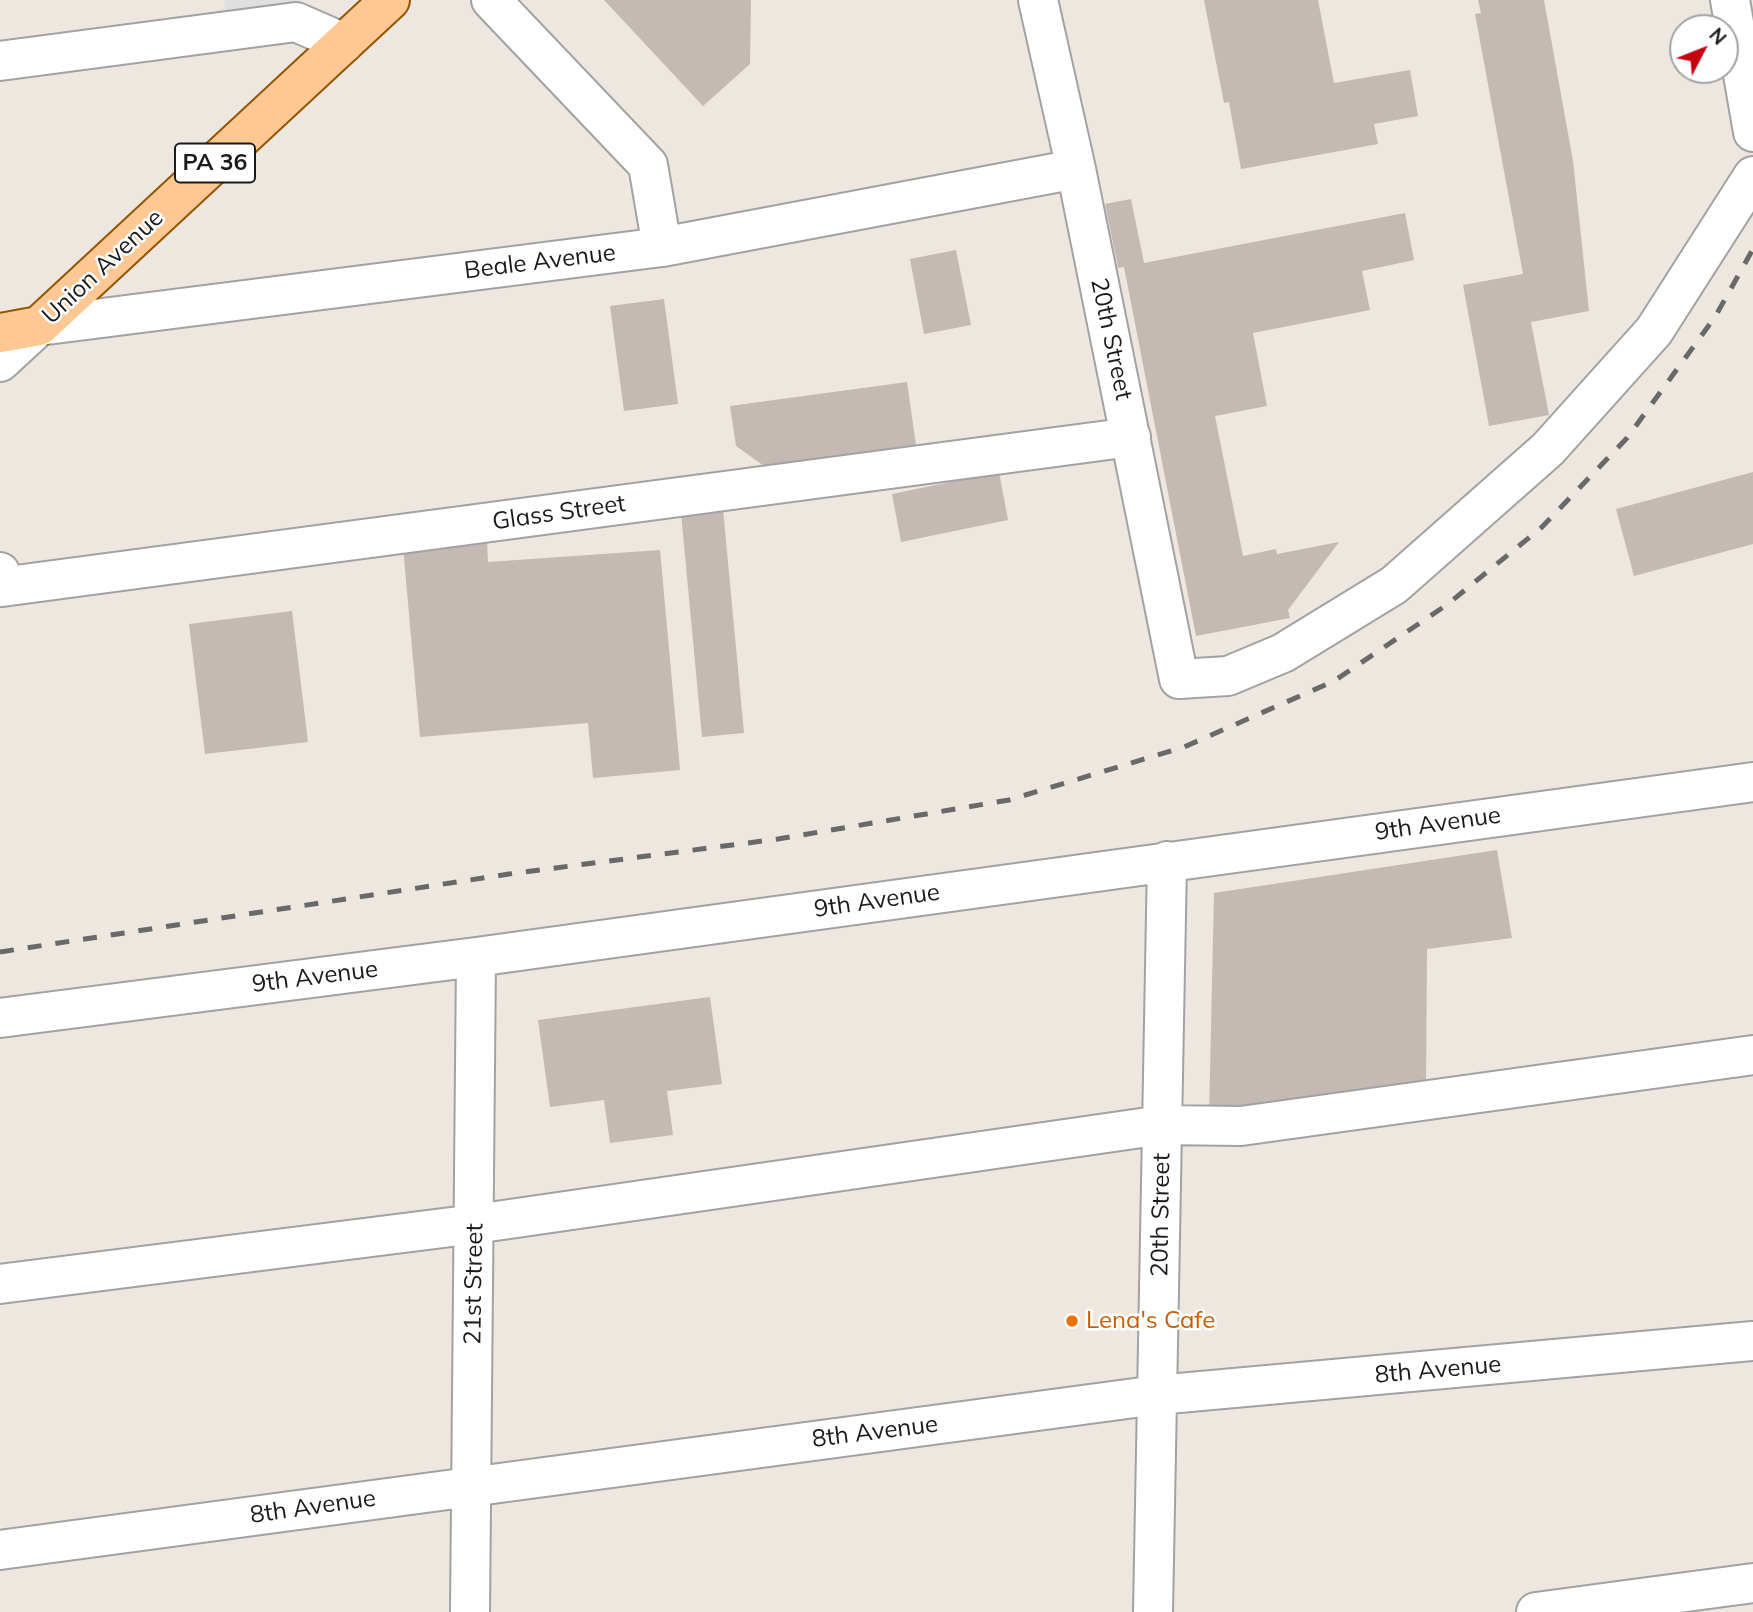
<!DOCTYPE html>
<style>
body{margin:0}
#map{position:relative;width:1753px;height:1612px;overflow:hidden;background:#ede7e0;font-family:Mulish,sans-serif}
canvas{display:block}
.north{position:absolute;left:1669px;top:14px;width:70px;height:70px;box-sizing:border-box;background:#fff;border:2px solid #a4a4a4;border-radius:50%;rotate:48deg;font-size:19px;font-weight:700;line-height:28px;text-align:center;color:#1b1b1b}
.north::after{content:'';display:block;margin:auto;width:24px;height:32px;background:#c60010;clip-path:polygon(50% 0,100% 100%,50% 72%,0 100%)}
</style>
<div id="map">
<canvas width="1753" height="1612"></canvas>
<div class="north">N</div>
</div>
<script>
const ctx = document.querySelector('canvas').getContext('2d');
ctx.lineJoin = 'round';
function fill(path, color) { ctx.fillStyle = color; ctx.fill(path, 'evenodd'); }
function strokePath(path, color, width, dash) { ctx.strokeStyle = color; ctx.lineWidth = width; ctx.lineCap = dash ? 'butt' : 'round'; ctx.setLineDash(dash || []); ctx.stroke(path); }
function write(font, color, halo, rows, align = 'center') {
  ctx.font = font + ' Mulish,sans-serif'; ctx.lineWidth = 5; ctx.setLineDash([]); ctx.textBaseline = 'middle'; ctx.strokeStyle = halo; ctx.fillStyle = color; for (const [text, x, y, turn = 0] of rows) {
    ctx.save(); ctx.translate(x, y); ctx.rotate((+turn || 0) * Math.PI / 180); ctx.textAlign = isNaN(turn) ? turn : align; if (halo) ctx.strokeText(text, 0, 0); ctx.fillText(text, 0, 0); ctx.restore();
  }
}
fill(new Path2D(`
 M224,0h77l1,3 -76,10z`), '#dfdfdf');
fill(new Path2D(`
 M604,0h147l-1,64 -47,42z
 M1204,0h114l16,83 76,-13 8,46 -44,8 4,20 -137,25 -12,-67 -5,1z
 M1478,0h66l29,161 16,150 -58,11 18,93 -60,11 -26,-141 60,-11 -48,-260 6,-1z
 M1131,199l13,64 261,-50 9,47 -52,11 8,39 -117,23 14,73 -52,10 28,140 33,-7 1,5 62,-12 -51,68 2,8 -94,18 -72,-369 -6,1 -13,-64z
 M956,250l15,75 -47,9 -14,-75z
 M664,299l14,105 -54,7 -14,-105z
 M907,382l10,70 -146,19 -35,-25 -6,-40z
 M999,472l9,48 -107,22 -9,-48z
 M1753,472v72l-119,32 -18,-67z
 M723,509l21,224 -42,4 -21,-224z
 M487,540l1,22 172,-12 20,220 -87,8 -5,-55 -168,14 -17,-190z
 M292,611l16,131 -103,12 -16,-130z
 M1497,850l15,88 -85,11 -1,144 -217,24 5,-224z
 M710,997l12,87 -55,7 6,44 -63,8 -6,-43 -54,7 -12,-87z`), '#c4b9b3');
const minor = new Path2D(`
 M491,0l157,165 14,82
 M1038,0l38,169 103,510 49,-3 55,-23 111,-68 154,-136 106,-118 99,-155
 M1730,0l23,132
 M0,61l296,-39 48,21
 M0,362l39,-36 623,-79 414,-78
 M0,572l2,15 1129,-150
 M0,1018l476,-61 1277,-175
 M0,1284l475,-60 687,-99 79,1 512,-71
 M0,1550l1157,-155 596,-54
 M470,1612l6,-655
 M1153,1612l14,-751
 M1536,1612l217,-29`);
const major = new Path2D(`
 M0,333l39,-7 351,-326`);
strokePath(minor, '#a2a2a2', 42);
strokePath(major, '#925600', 42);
strokePath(minor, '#fff', 38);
strokePath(major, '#fec894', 38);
strokePath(new Path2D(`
 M0,952l509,-78 269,-35 231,-39 175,-53 150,-66 114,-77 94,-77 85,-89 88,-121 38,-68`), '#696969', 5, [14, 14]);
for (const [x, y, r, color] of [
 [1072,1321,7,"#e8710a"]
]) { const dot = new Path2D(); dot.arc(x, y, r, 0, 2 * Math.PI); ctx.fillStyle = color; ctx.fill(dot); strokePath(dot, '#fff', 2.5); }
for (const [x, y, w] of [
 [215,163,80]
]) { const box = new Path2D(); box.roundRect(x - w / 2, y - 19.5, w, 39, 5); ctx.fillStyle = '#fff'; ctx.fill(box); strokePath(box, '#1b1b1b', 2); }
write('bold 23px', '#1b1b1b', null, [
 ["PA 36",215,163]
]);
write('24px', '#1b1b1b', '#fff', [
 ["Beale Avenue",540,262,-7],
 ["Union Avenue",103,267,-43],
 ["20th Street",1111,339,78],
 ["Glass Street",559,513,-8],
 ["9th Avenue",1438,824,-8],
 ["9th Avenue",877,901,-8],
 ["9th Avenue",315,977,-7],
 ["20th Street",1161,1215,-89],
 ["21st Street",474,1284,-89],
 ["8th Avenue",1438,1370,-5],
 ["8th Avenue",875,1432,-7],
 ["8th Avenue",313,1507,-8]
]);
write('24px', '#c56008', '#fff', [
 ["Lena's Cafe",1086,1321]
], 'left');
</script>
